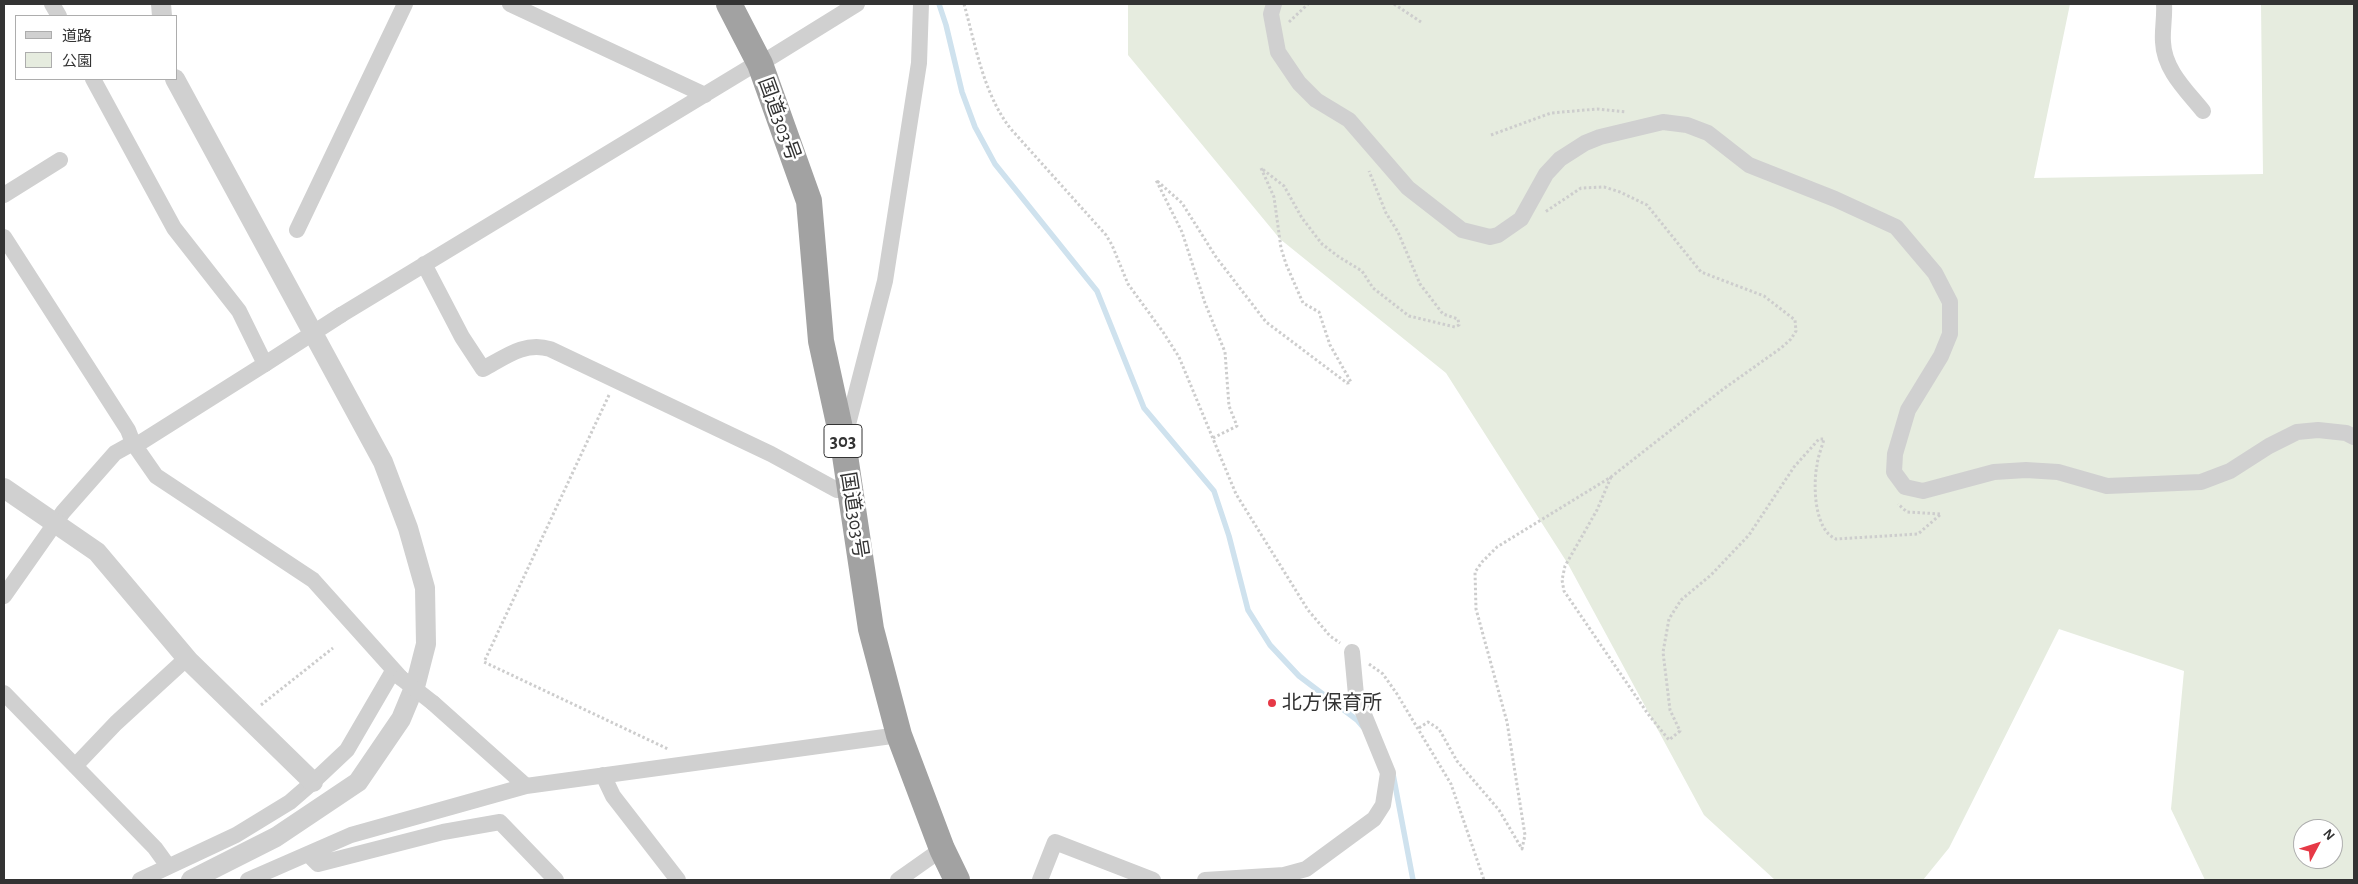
<!DOCTYPE html>
<meta charset="utf-8">
<style>
body{margin:0}
#map{position:relative;width:2358px;height:884px;overflow:hidden;background:#fff;font-family:"Alegreya Sans","Noto Sans JP",sans-serif}
canvas{display:block}
.frame{position:absolute;inset:0;border:5px solid #333;pointer-events:none}
.legend{position:absolute;left:15px;top:15px;width:162px;height:65px;box-sizing:border-box;background:#fff;border:1px solid #adadad;margin:0;padding:6px 9px;list-style:none;font-size:15px;color:#333}
.legend li{display:flex;align-items:center;gap:10px;height:25px}
.legend b{width:25px;border:1px solid #adadad}
.north{position:absolute;left:2293px;top:819px;width:50px;height:50px;box-sizing:border-box;background:#fff;border:1px solid #adadad;border-radius:50%;rotate:50deg;font-size:14px;font-weight:700;line-height:20px;text-align:center;color:#333}
.north::after{content:'';display:block;margin:auto;width:18px;height:22px;background:#e63946;clip-path:polygon(50% 0,100% 100%,50% 72%,0 100%)}
</style>
<div id="map">
<canvas width="2358" height="884"></canvas>
<div class="frame"></div>
<ul class="legend">
<li><b style="height:6px;background:#d0d0d0"></b>道路</li>
<li><b style="height:14px;background:#e6ecdf"></b>公園</li>
</ul>
<div class="north">N</div>
</div>
<script>
const c = document.querySelector('canvas').getContext('2d');
c.lineJoin = 'round';
function fillPath(path, color) {
  c.fillStyle = color;
  c.fill(path, 'evenodd');
}
function strokePath(path, color, width, dash) {
  c.strokeStyle = color;
  c.lineWidth = width;
  c.lineCap = dash ? 'butt' : 'round';
  c.setLineDash(dash || []);
  c.stroke(path);
}
function write(font, color, halo, rows, align = 'center') {
  c.font = font + ' "Alegreya Sans","Noto Sans JP",sans-serif';
  c.lineWidth = 5;
  c.setLineDash([]);
  c.textBaseline = 'middle';
  c.strokeStyle = halo;
  c.fillStyle = color;
  for (const [text, x, y, turn = 0] of rows) {
    c.save();
    c.translate(x, y);
    c.rotate((+turn || 0) * Math.PI / 180);
    c.textAlign = isNaN(turn) ? turn : align;
    if (halo) c.strokeText(text, 0, 0);
    c.fillText(text, 0, 0);
    c.restore();
  }
}
const green = new Path2D(`
 M1128,4H2070L2034,178L2263,174L2261,4H2354V880H2205L2171,809L2184,671L2059,629L1949,848L1923,880H1775L1704,815L1568,564L1446,373L1280,239L1128,55ZM2303,829H2333V859H2303Z`);
const stream = new Path2D(`
 M939,4L946,25L962,92L975,127L995,164L1097,291L1144,408L1214,491L1229,536L1248,610L1270,645L1299,676L1357,720L1363,727
 M1393,774L1413,880`);
const path = new Path2D(`
 M964,4C976,47 983,92 1010,128L1106,235L1112,245L1128,284L1163,332L1179,357L1236,494L1308,610L1330,636L1340,643
 M1394,4L1421,22
 M1289,22L1308,4
 M1491,135L1551,113L1597,109L1626,112
 M609,395L484,662L668,749
 M1213,438L1237,426L1229,406L1225,352L1205,303L1182,232L1156,180L1182,203L1216,257L1266,322L1347,383L1351,382L1330,345L1319,312L1303,303L1286,264L1281,248L1274,197L1261,168L1284,186L1302,218L1322,244L1339,257L1362,271L1373,288L1409,316L1455,327L1459,325L1458,319L1443,314L1420,284L1398,232L1386,213L1369,171
 M1611,477L1597,510L1565,566L1562,580L1564,591L1648,714L1669,740L1680,731L1670,710L1663,652L1669,619L1681,600L1711,575L1749,535L1794,467L1819,439H1824C1822,447 1818,456 1817,465C1813,485 1814,530 1836,539L1918,534L1941,514L1907,512L1898,504
 M1369,664L1383,674L1397,694L1451,784L1484,880
 M261,705L333,648
 M1419,728L1428,722L1439,729L1457,761L1499,810L1522,849L1525,835L1507,722L1476,609L1475,572L1482,562L1497,547L1611,477L1722,390L1781,348L1791,339L1796,331L1795,320L1764,296L1701,272L1647,205L1620,192L1604,187L1581,188L1545,212`);
const minor = new Path2D(`
 M52,4L59,16
 M510,4L705,95
 M1274,4L1271,14L1278,52L1299,83L1316,100L1349,120L1408,188L1462,230L1490,237L1498,235L1521,219L1546,174L1560,159L1585,143L1600,137L1663,122L1687,125L1708,133L1749,165L1835,199L1896,227L1935,273L1950,302V334L1941,356L1908,410L1895,454L1894,472L1905,487L1923,491L1994,472L2026,470L2058,472L2107,486L2201,482L2230,471L2269,446L2297,432L2318,430L2346,433L2354,437
 M2164,4C2165,17 2162,30 2163,42C2164,70 2187,91 2203,111
 M93,79L174,228L239,311L265,364L135,446
 M4,195L60,160
 M297,230L405,4
 M4,237L128,430L133,443L156,476L313,580L401,678
 M424,264L462,337L483,369C505,357 525,341 550,349L771,454L837,490L850,489
 M341,315L747,69L760,64L857,4
 M845,436L885,281L919,63L921,4
 M4,596L63,512L115,453L133,443
 M4,693L155,848L168,866
 M433,703L526,786
 M75,766L116,723L187,658
 M603,775L613,796L678,880
 M308,854L318,864L443,832L500,822L556,880
 M140,880L236,835L290,802L313,782L347,750L393,671
 M248,880L351,835L526,786L899,735
 M898,880L942,849
 M1040,880L1055,842L1153,880
 M1205,880L1284,875L1306,869L1374,819L1383,805L1388,773L1356,695L1352,652`);
const tertiary = new Path2D(`
 M161,4L162,16
 M175,79L383,462L408,528L425,588L426,644L416,683L401,719L358,782L276,837L191,880
 M4,488L97,552L189,661L313,782`);
const trunk = new Path2D(`
 M729,4L760,64L809,201L821,341L843,442L871,629L899,735L942,849L957,880`);
const minorBridge = new Path2D(`
 M265,364L341,315
 M401,678L433,703`);
const markers = [
 [1272,703,5,"#e63946"]
];
const shields = [
 [843,441,38]
];
const shieldNames = [
 ["303",843,441]
];
const streetNames = [
 ["国道303号",779,119,70],
 ["国道303号",854,515,81]
];
const poiNames = [
 ["北方保育所",1282,703]
];
fillPath(green, '#e6ecdf');
strokePath(stream, '#cfe2ee', 5.5);
strokePath(path, '#cdcdcd', 3, [2.5, 2.5]);
strokePath(minor, '#d0d0d0', 16);
strokePath(tertiary, '#d0d0d0', 20);
strokePath(trunk, '#a2a2a2', 26);
strokePath(minorBridge, '#d0d0d0', 16);
for (const [x, y, r, color] of markers) {
  const dot = new Path2D();
  dot.arc(x, y, r, 0, 2 * Math.PI);
  c.fillStyle = color;
  c.fill(dot);
  strokePath(dot, '#fff', 2);
}
for (const [x, y, w] of shields) {
  const box = new Path2D();
  box.roundRect(x - w / 2, y - 16.5, w, 33, 4);
  c.fillStyle = '#fff';
  c.fill(box);
  strokePath(box, '#333', 1);
}
write('bold 19px', '#333', null, shieldNames);
write('20px', '#333', '#fff', streetNames);
write('20px', '#333', '#fff', poiNames, 'left');
</script>
